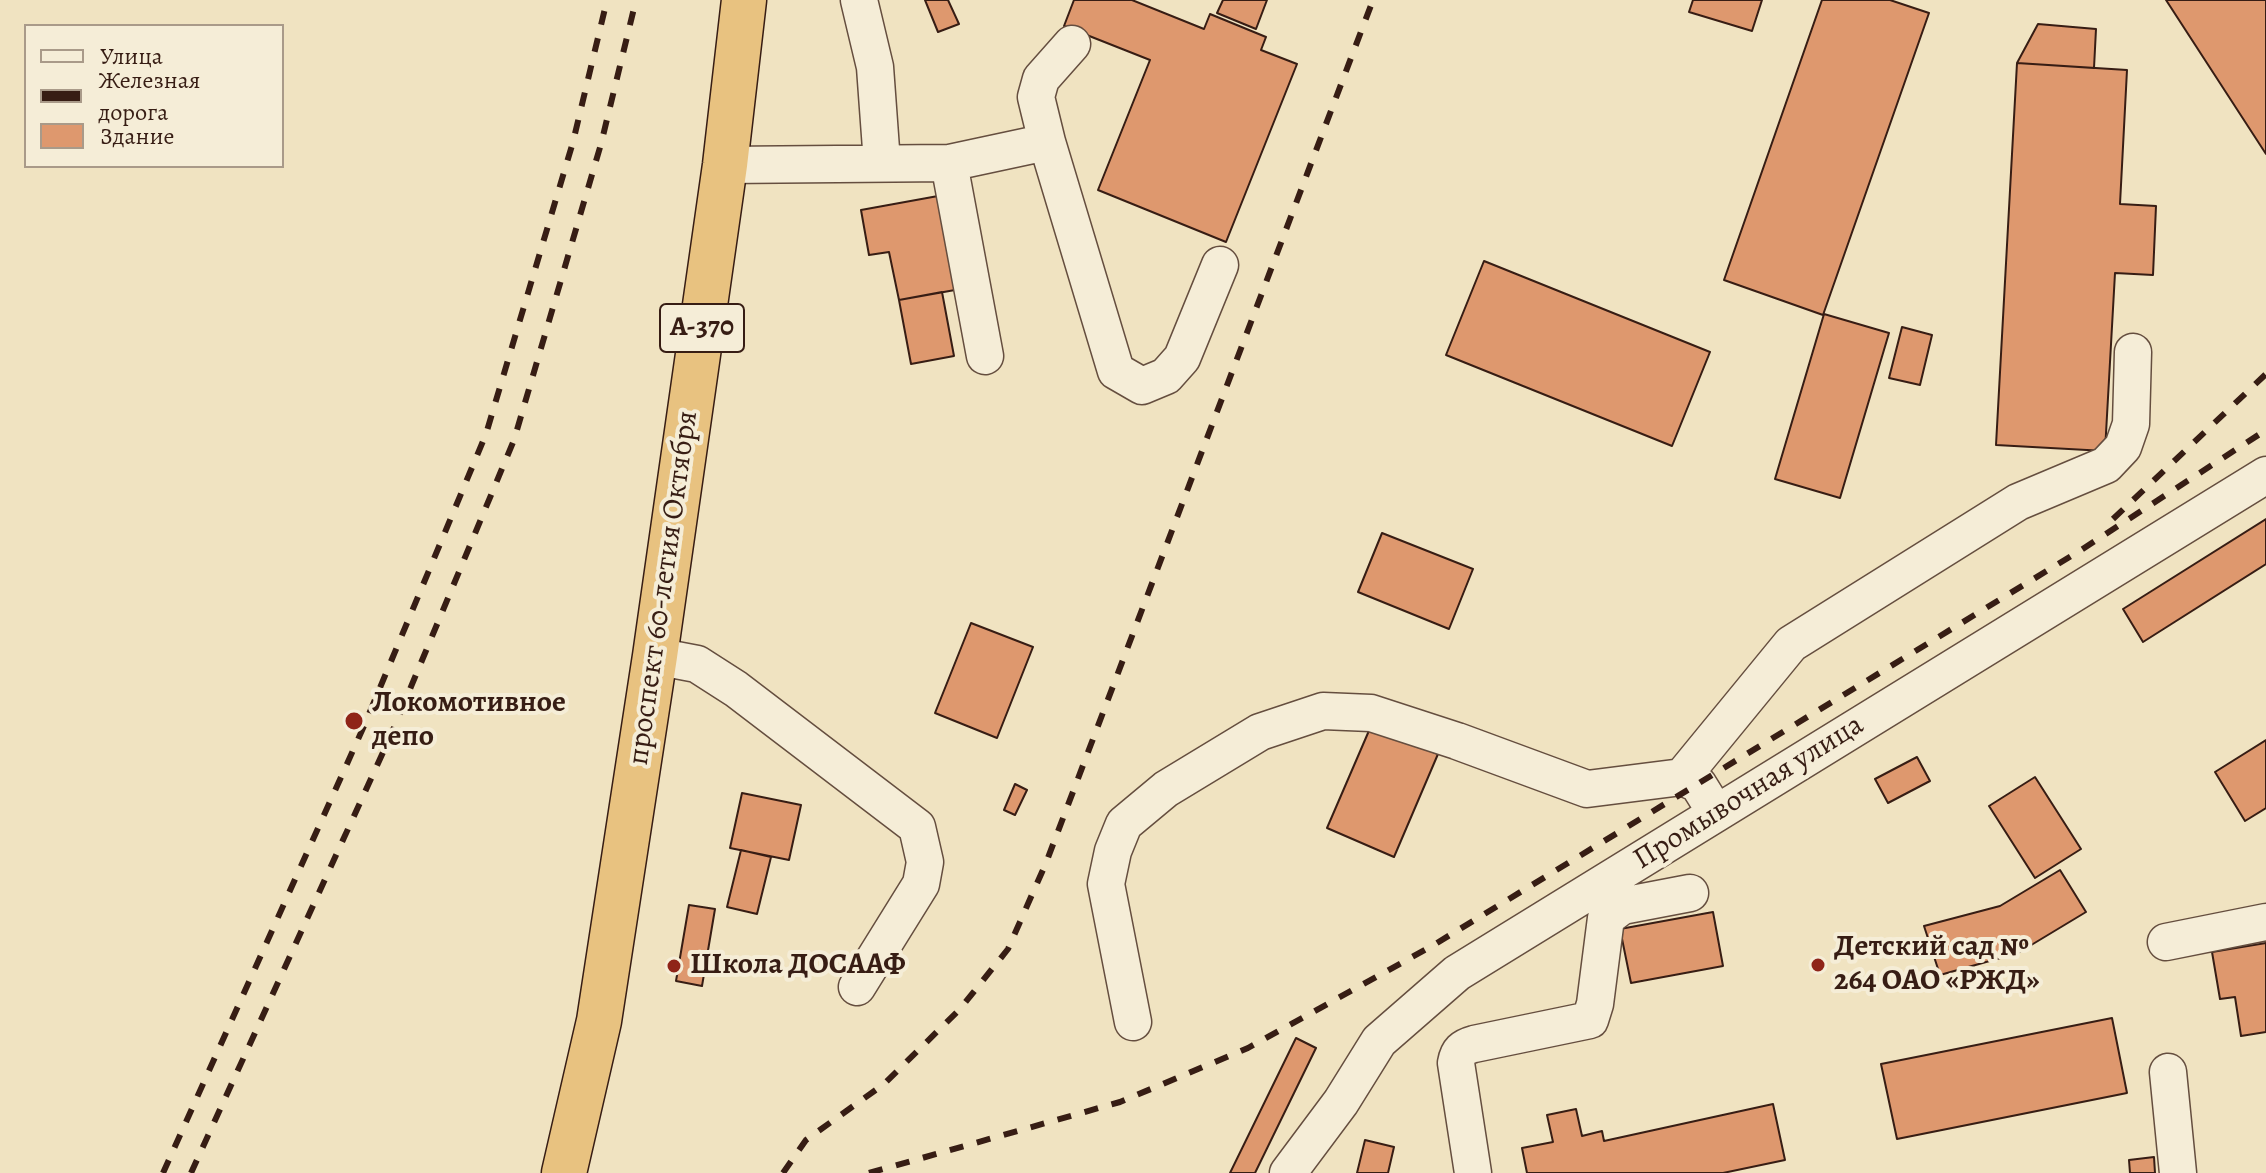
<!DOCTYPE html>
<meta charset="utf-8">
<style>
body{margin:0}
#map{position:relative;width:2266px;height:1173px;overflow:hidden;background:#f0e3c1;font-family:Alegreya,serif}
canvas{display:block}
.legend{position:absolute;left:24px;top:24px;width:260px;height:144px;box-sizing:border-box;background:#f5edd7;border:2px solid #a99a89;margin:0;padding:10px 14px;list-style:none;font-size:24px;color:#371d14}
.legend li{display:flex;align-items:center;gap:16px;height:40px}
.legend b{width:40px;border:2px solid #a99a89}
</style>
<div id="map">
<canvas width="2266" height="1173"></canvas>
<ul class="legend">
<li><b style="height:10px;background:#f5edd7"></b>Улица</li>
<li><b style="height:10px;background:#371d14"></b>Железная дорога</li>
<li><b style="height:22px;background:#de986e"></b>Здание</li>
</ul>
</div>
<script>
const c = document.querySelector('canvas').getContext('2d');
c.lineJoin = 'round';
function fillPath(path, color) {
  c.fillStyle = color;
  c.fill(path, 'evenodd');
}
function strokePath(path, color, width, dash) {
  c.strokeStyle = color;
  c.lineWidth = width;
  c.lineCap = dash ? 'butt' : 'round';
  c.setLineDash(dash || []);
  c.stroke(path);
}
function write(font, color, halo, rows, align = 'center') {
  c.font = font + ' Alegreya,serif';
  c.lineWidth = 8;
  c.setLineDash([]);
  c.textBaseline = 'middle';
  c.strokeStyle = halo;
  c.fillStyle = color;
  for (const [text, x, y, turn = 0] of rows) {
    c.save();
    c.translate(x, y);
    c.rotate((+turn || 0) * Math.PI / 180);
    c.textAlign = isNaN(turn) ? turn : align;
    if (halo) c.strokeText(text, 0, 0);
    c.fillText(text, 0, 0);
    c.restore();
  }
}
const building = new Path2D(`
 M925,0H948L959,24L938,32Z
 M1074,0H1132L1204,29L1210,14L1266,37L1261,50L1297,64L1226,242L1098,190L1150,60L1064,26Z
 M1223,0H1267L1256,29L1217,13Z
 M1693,0H1762L1752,31L1689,12Z
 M1822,0H1890L1929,13L1823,315L1724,280Z
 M2166,0H2266V154Z
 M2038,24L2096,29L2094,68L2017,63Z
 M2017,63L2127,70L2120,204L2156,206L2153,275L2115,273L2105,451L1996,445Z
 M938,196L955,290L899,300L889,252L869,255L861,210Z
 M1484,261L1710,352L1672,446L1446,355Z
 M942,292L954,356L911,364L899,300Z
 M1824,314L1889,333L1840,498L1775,479Z
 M1902,327L1932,335L1920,385L1889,378Z
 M2266,519V564L2143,642L2123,609Z
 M1382,533L1473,569L1449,629L1358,592Z
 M971,623L1033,647L997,738L935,713Z
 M1371,726L1438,754L1394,857L1327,828Z
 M2266,740V808L2245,821L2215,772Z
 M1917,757L1930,781L1888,803L1875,779Z
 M2035,777L2081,849L2035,878L1989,806Z
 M1015,784L1027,790L1015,815L1004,810Z
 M742,793L801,805L789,860L730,848Z
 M741,850L771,857L757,914L727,907Z
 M2060,870L2086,912L2018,953L1940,975L1924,926L2000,906Z
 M689,905L715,909L702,986L676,981Z
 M1713,912L1723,966L1631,983L1620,929Z
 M2266,943V1032L2241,1036L2235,997L2220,999L2212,952Z
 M2112,1018L2127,1093L1897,1139L1881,1064Z
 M1296,1038L1316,1048L1255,1173H1230Z
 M1773,1104L1785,1160L1723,1173H1527L1522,1148L1553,1142L1547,1115L1576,1109L1582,1136L1602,1131L1604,1141Z
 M1365,1140L1394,1147L1388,1173H1357Z
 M2154,1157L2155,1173H2130L2129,1160Z`);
const minor = new Path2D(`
 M859,0L875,67L882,163
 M1072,44L1041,79L1036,97L1047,142L1116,371L1142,386L1166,376L1182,358L1220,265
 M949,163L985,356
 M725,165L949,163L1047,142
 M655,656L697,664L736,689L917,827L925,862L921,884L857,987
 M1682,777L1791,644L2018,502L2106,465L2123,447L2131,424L2133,352
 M2166,942L2266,922
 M1133,1022L1106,884L1113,851L1124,824L1166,789L1260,732L1323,711L1371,713L1457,741L1587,789L1682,777L1698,784L1716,813
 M2168,1072L2178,1173
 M1288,1173L1341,1102L1379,1041L1457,973L2266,475
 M1473,1173L1456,1063C1458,1051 1463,1047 1474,1044L1590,1020L1595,1004L1606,918L1622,906L1690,893`);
const highway = new Path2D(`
 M564,1173L599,1021L655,656L725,165L744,0`);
const rail = new Path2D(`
 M2113,519L2266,374
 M163,1173L364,726L486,434L573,142L607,0
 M191,1173L390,737L514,440L601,144L636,0
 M783,1173L806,1140L884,1084L960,1009L1008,949L1046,863L1373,0
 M869,1173L1120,1102L1248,1048L1432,946L2081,550L2266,430`);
const markers = [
 [354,721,10,"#8f2418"],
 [1818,965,8,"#8f2418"],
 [674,966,8,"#8f2418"]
];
const shields = [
 [702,328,84]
];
const shieldNames = [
 ["А-370",702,328]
];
const streetNames = [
 ["проспект 60-летия Октября",664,588,-82],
 ["Промывочная улица",1749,793,-32]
];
const poiNames = [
 ["Локомотивное",372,704],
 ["депо",372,738],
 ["Детский сад №",1834,948],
 ["264 ОАО «РЖД»",1834,982],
 ["Школа ДОСААФ",690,966]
];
fillPath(building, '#de986e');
strokePath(building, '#371d14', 2);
strokePath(minor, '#654e3f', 39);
strokePath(highway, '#371d14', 47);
strokePath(minor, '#f5edd7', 36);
strokePath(highway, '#e8c280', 44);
strokePath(rail, '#371d14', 6, [14, 14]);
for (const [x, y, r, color] of markers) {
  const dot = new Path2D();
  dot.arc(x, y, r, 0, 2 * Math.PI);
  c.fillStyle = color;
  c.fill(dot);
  strokePath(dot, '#f5edd7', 3);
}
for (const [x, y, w] of shields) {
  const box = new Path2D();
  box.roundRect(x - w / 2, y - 24, w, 48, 6);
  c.fillStyle = '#f5edd7';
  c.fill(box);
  strokePath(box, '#371d14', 2);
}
write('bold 28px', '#371d14', null, shieldNames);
write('30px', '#371d14', '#f5edd7', streetNames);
write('bold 30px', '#371d14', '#f5edd7', poiNames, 'left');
</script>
